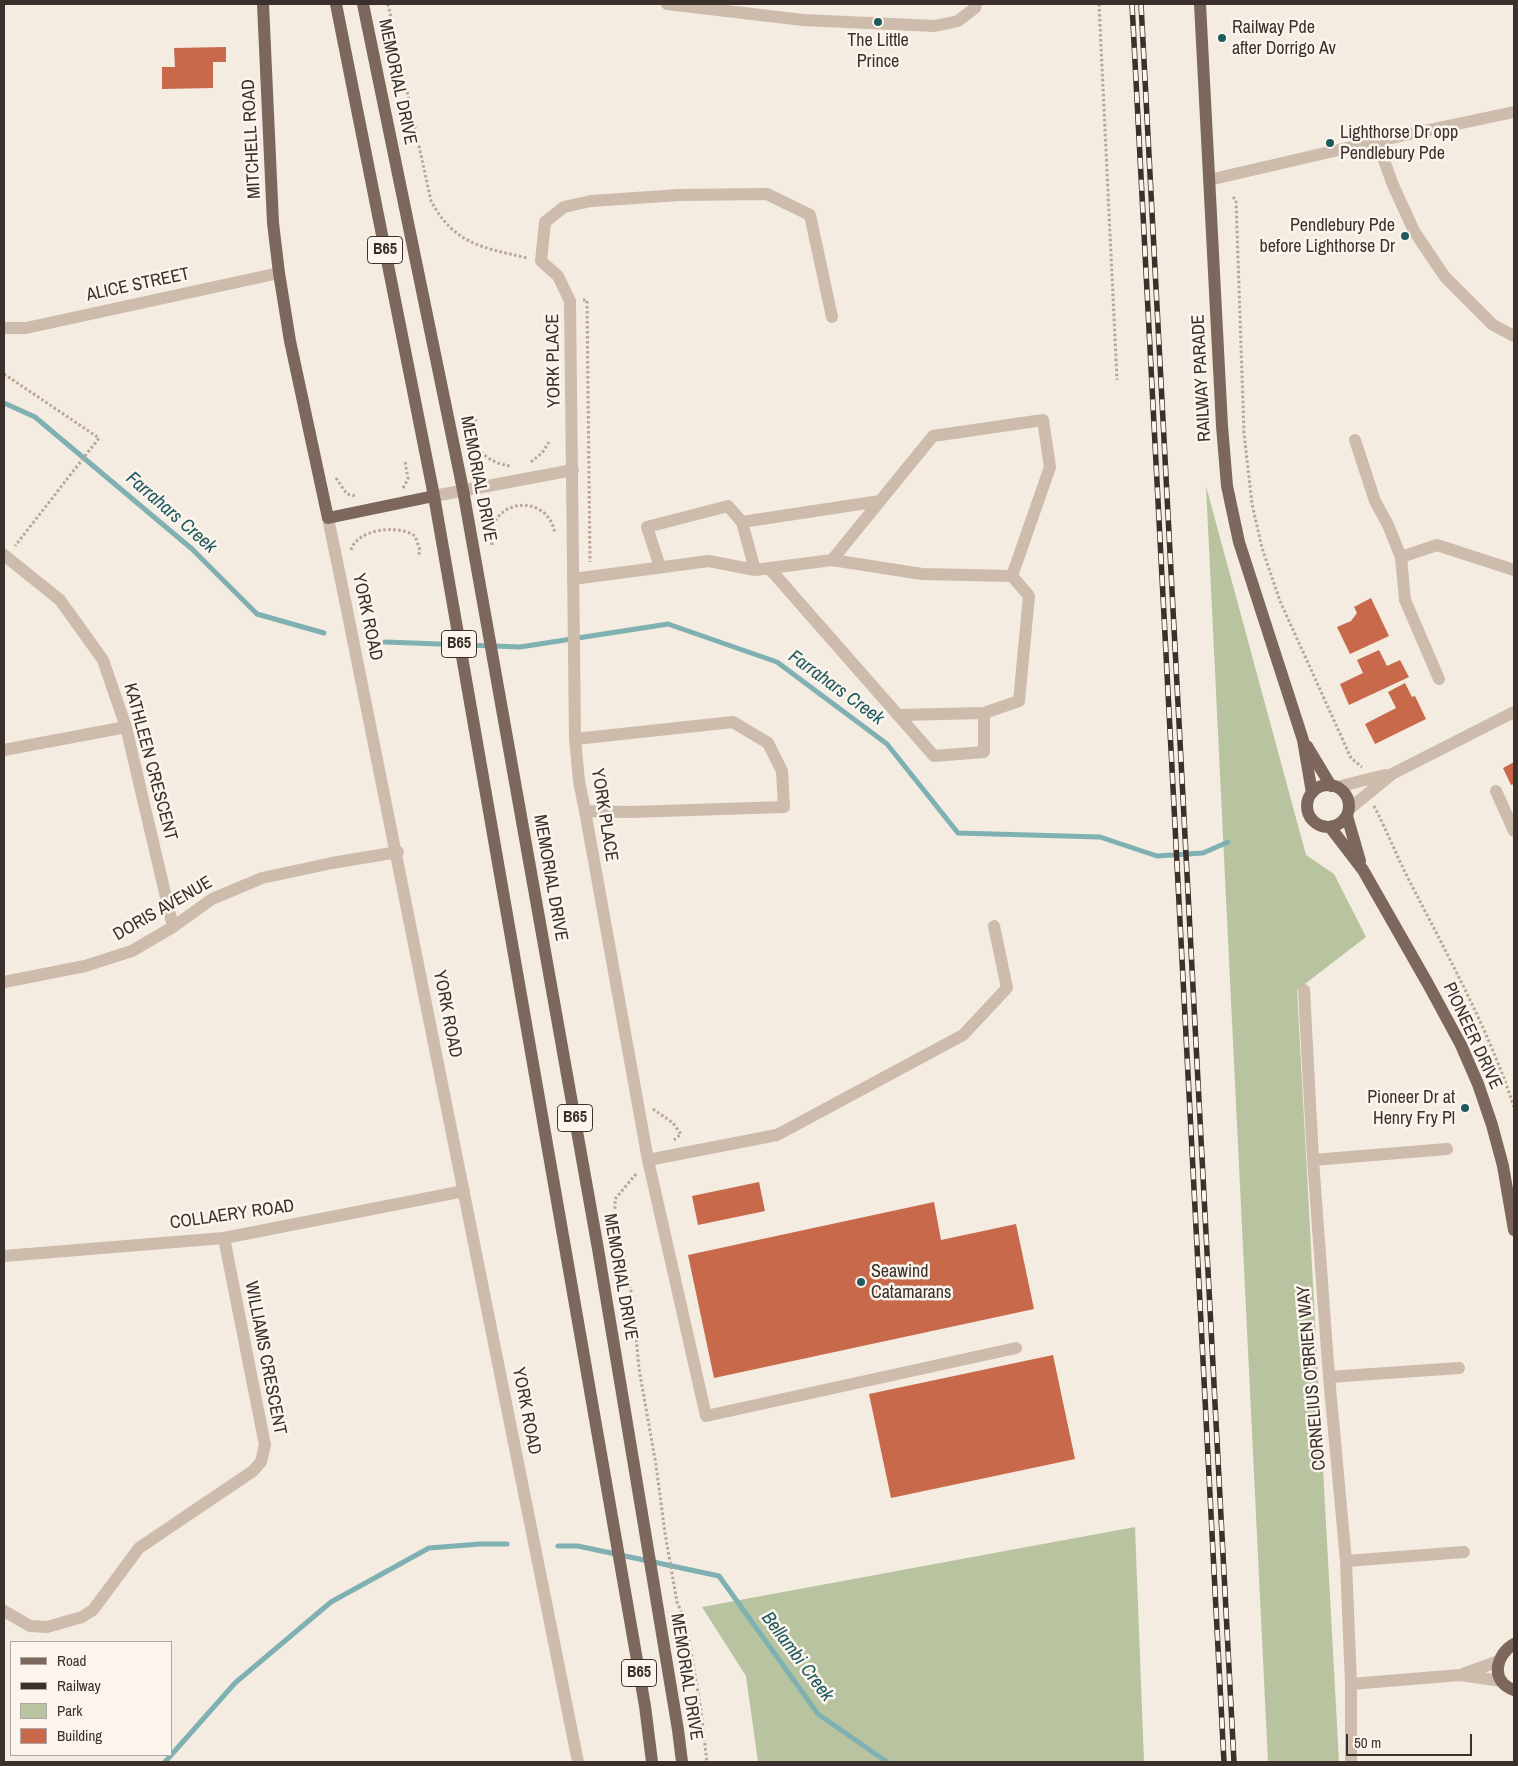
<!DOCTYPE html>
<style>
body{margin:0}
#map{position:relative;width:1518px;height:1766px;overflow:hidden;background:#f4ebe1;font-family:"Archivo Narrow",sans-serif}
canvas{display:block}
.frame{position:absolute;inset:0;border:5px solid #3b302b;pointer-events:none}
.legend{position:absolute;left:10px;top:1641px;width:162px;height:115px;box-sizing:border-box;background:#fbf5ee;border:1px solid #aea6a0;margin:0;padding:6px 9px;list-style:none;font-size:15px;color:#3b302b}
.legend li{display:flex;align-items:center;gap:10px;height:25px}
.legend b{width:25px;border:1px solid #aea6a0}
.scale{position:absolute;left:1346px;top:1734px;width:126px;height:22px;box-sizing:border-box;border:2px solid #3b302b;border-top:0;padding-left:6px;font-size:15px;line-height:18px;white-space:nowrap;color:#3b302b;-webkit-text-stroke:4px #fbf5ee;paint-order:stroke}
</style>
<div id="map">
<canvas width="1518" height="1766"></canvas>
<div class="frame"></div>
<ul class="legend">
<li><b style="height:6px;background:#7d675c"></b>Road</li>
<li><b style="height:6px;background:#3b302b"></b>Railway</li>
<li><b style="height:14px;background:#b8c4a0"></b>Park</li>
<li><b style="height:14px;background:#c8694b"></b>Building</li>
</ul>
<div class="scale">50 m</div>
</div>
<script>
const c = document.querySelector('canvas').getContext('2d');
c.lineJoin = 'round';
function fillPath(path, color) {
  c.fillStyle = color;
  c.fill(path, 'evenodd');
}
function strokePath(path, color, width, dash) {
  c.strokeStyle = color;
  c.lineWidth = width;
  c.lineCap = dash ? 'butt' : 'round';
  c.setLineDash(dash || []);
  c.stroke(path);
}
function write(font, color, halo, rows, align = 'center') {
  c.font = font + ' "Archivo Narrow",sans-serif';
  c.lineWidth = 5;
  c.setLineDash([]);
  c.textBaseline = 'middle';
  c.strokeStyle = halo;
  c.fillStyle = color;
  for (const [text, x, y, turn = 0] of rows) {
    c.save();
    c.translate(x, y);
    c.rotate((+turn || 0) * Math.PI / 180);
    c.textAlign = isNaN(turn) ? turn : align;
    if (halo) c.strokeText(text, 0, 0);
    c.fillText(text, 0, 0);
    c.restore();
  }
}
const green = new Path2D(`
 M1206,486L1306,855L1334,874L1366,937L1297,990L1339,1762H1268Z
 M1135,1527L1144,1762H758L746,1676L702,1607Z`);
const stream = new Path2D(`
 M4,403L35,417L192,549L257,614L324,633
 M385,642L520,647L668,624L777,662L887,744L958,833L1100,837L1157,856L1203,853L1228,842
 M558,1546H578L719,1576L818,1714L887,1762
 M165,1762L235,1683L331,1602L429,1548L480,1544H507`);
const building = new Path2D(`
 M226,47V62H213V88L162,89V67H175L174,48Z
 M1371,598L1389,636L1350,654L1337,627L1351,621L1357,613L1354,607Z
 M1379,650L1387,666L1400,660L1409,677L1349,705L1340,684L1363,673L1357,660Z
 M1405,683L1412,697L1415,696L1426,719L1375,744L1365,724L1396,708L1388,692Z
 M1514,762V784L1511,785L1503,768Z
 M759,1182L765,1211L698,1225L692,1196Z
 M934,1202L941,1240L1016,1224L1034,1309L714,1378L688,1255Z
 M1053,1355L1075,1459L891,1498L869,1394Z`);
const path = new Path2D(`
 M388,4L431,201C455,245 482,247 527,258
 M1099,4L1117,380
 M1233,197L1236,200L1244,433L1252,504L1262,548L1280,601L1351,758L1362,767
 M583,300H587L590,562
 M4,374L99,438L15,546
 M476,419C474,427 472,435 475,443C481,456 497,465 511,466
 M531,462L542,453L549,442
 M336,478L347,494L356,496
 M403,488L408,479L405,461
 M492,545C484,499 548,490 555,534
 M351,550C357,529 398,524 415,536L420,550L418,557
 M1374,806C1387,831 1397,857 1410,882C1448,956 1488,1028 1514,1107
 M653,1109L673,1123L681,1134L674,1140
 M636,1174L615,1199V1207L633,1302L639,1369L656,1465L665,1533L677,1602L685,1621L691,1651L701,1711L707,1762`);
const minor = new Path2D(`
 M667,4L803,20L935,26L958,21L975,8L976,4
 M1377,141L1393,185L1414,231L1445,277L1493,325L1514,336
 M1209,180L1377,141L1514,112
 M832,317L810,215L767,194L679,195L591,201L564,207L545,222L541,261L558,276L570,301L575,739L579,781L585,811L648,1160L706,1416L1016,1348
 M4,328H26L279,273
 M1355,440L1375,501L1388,525L1401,557L1405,600L1439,679
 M434,496L573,470
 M328,518C414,932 495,1347 578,1762
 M4,555L60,600L103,660L126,727L173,927
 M1401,557L1437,545L1514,570
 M660,567L647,527L728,506L742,522
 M769,568L934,756L984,752V713L1019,701L1029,596L1012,576L1050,467L1043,420L933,436L832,560
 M755,570L742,522L880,501
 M573,579L709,561L755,570L832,560L922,574L1012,576
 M898,715L984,713
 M575,739L733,722L768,743L782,771L784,807L630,812L585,811
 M4,750L126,727
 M1337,787L1385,775
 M1496,791L1514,831
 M1349,809L1392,774L1514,712
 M4,982L85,966L132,951L173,927L212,899L262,878L332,863L398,852
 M1304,990L1313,1160L1329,1377L1346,1561L1351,1684V1762
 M648,1160L777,1135L963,1035L1007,988L994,926
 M1313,1160L1447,1149
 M4,1256L224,1238L464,1191
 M1329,1377L1459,1368
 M1346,1561L1464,1552
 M4,1611L30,1626L47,1627L82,1617L93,1610L139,1548L253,1471L261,1462L265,1445L224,1238
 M1463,1674L1499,1661
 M1351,1684L1460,1675L1502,1681`);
const major = new Path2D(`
 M263,4L273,223L279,273L290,341L328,518L434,496
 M336,4L434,496L645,1706L652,1762
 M363,4L463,490L598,1249L678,1730L682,1762
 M1200,4L1222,426L1227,486L1239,542L1303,740L1312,793
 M1307,746L1331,786
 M1307 806a21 21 0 1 1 42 0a21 21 0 1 1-42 0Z
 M1347,816L1360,861
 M1330,827L1363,870L1428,984L1461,1045L1478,1084L1492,1125L1503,1166L1514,1230
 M1514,1644C1495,1655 1490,1682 1514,1690`);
const rail = new Path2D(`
 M1132,4L1224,1762
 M1141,4L1234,1762`);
const markers = [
 [878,22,5,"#1f5a5e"],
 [1222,38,5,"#1f5a5e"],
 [1330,143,5,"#1f5a5e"],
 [1405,236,5,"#1f5a5e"],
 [1465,1108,5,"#1f5a5e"],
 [861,1282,5,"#1f5a5e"]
];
const shields = [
 [385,250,35],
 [459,644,35],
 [575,1118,35],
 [639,1673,35]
];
const shieldNames = [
 ["B65",385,250],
 ["B65",459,644],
 ["B65",575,1118],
 ["B65",639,1673]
];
const poiNames = [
 ["Railway Pde",1232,28],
 ["after Dorrigo Av",1232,49],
 ["The Little",878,41,"center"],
 ["Prince",878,62,"center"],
 ["Lighthorse Dr opp",1340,133],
 ["Pendlebury Pde",1340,154],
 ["Pendlebury Pde",1395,226,"right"],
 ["before Lighthorse Dr",1395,247,"right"],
 ["Pioneer Dr at",1455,1098,"right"],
 ["Henry Fry Pl",1455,1119,"right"],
 ["Seawind",871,1272],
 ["Catamarans",871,1293]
];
const streetNames = [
 ["MEMORIAL DRIVE",397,82,78],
 ["MITCHELL ROAD",252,139,-93],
 ["ALICE STREET",138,285,-12],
 ["YORK PLACE",554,361,-91],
 ["RAILWAY PARADE",1202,378,-93],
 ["MEMORIAL DRIVE",478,479,79],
 ["YORK ROAD",367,617,78],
 ["KATHLEEN CRESCENT",150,762,75],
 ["YORK PLACE",604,815,81],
 ["MEMORIAL DRIVE",550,878,80],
 ["DORIS AVENUE",163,909,-30],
 ["YORK ROAD",447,1014,79],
 ["PIONEER DRIVE",1472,1036,65],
 ["COLLAERY ROAD",232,1215,-8],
 ["MEMORIAL DRIVE",620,1277,80],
 ["WILLIAMS CRESCENT",265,1358,79],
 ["CORNELIUS O'BRIEN WAY",1312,1378,-95],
 ["YORK ROAD",526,1411,79],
 ["MEMORIAL DRIVE",686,1677,81]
];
const waterNames = [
 ["Farrahars Creek",171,513,41],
 ["Farrahars Creek",836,688,36],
 ["Bellambi Creek",797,1657,53]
];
fillPath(green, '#b8c4a0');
strokePath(stream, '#7fb0b2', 5);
fillPath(building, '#c8694b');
strokePath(path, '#b9a596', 3, [2.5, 2.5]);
strokePath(minor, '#cdbbac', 12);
strokePath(major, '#7d675c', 12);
strokePath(rail, '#3b302b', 5.5);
strokePath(rail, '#fbf5ee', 4, [11]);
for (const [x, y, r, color] of markers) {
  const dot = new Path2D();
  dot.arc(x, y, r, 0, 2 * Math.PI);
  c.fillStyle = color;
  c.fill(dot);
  strokePath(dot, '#fbf5ee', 2);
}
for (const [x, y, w] of shields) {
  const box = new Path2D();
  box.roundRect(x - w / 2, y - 13.5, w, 27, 4);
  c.fillStyle = '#fbf5ee';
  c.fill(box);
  strokePath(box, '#3b302b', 1);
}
write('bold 16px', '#3b302b', null, shieldNames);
write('18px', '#3b302b', '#fbf5ee', poiNames, 'left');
write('18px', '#3b302b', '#fbf5ee', streetNames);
write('italic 19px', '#1f5a5e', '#fbf5ee', waterNames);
</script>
